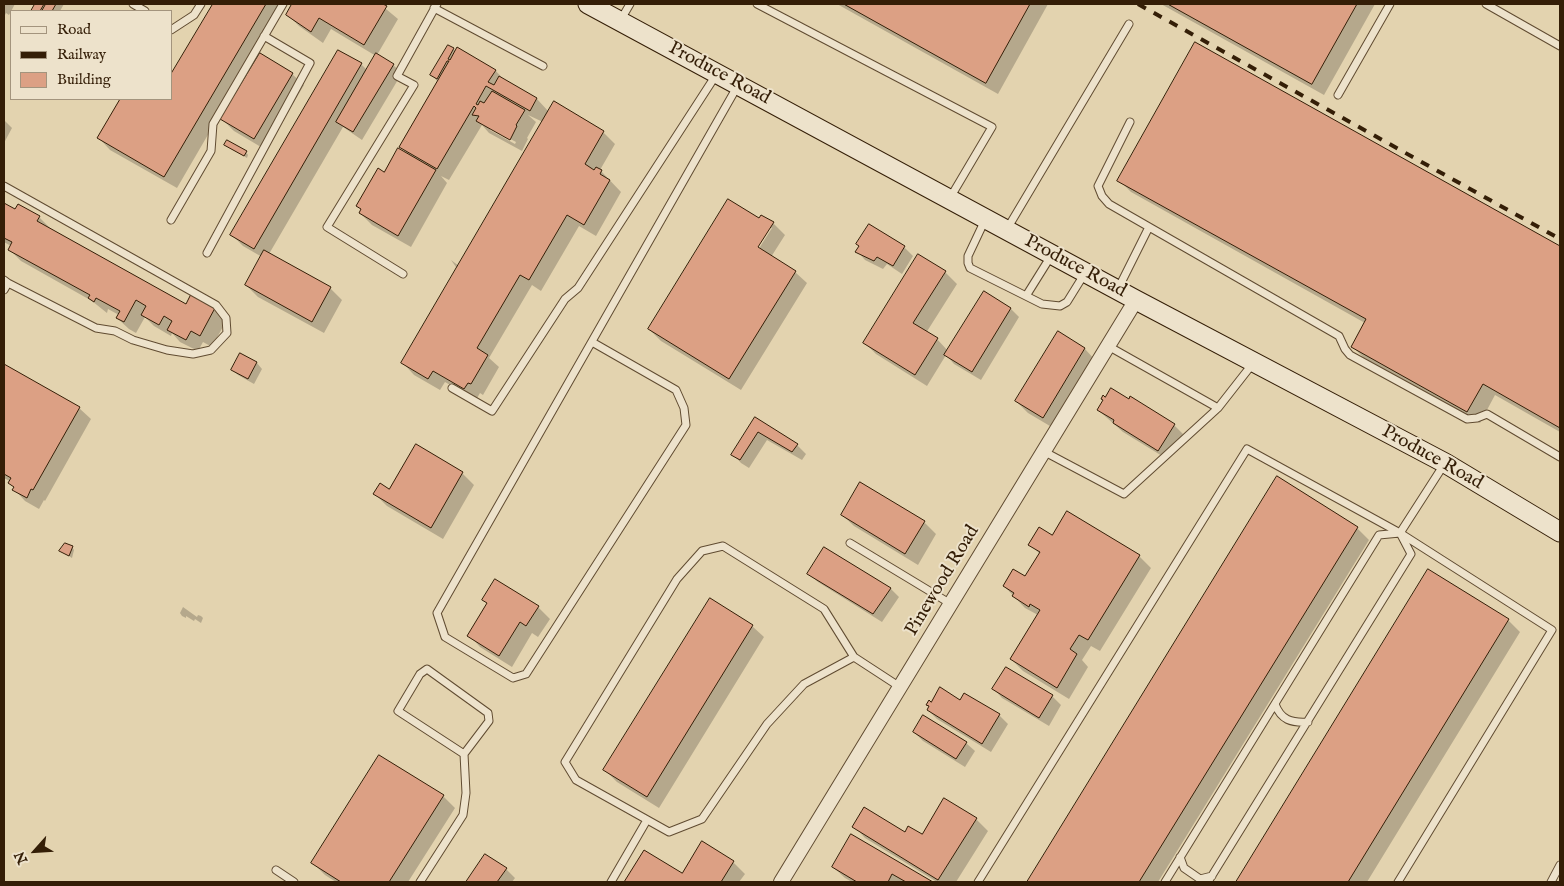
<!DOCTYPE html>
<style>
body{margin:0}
#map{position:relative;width:1564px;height:886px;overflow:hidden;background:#e3d3af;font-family:"IM FELL English",serif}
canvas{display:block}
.frame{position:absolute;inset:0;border:5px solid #341e07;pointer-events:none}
.legend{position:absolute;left:10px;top:10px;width:162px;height:90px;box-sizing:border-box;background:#ede2cb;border:1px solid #a3947d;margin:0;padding:6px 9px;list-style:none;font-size:15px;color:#341e07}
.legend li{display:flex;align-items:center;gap:10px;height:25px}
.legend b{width:25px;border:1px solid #a3947d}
.north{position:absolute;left:10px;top:826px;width:50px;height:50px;-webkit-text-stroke:4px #ede2cb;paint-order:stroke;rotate:244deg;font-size:14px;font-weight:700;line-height:20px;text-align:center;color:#341e07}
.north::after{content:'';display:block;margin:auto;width:18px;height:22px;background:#341e07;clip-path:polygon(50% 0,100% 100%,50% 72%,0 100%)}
</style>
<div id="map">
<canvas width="1564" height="886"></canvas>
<div class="frame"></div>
<ul class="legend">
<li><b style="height:6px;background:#ede2cb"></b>Road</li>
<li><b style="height:6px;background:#341e07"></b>Railway</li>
<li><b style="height:14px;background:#dca084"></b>Building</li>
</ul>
<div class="north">N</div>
</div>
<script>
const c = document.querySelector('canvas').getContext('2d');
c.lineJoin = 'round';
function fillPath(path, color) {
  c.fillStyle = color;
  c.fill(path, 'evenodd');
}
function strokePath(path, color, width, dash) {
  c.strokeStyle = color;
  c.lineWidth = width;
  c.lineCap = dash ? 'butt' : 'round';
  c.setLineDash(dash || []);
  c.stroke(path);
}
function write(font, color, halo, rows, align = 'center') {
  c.font = font + ' "IM FELL English",serif';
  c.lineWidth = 4;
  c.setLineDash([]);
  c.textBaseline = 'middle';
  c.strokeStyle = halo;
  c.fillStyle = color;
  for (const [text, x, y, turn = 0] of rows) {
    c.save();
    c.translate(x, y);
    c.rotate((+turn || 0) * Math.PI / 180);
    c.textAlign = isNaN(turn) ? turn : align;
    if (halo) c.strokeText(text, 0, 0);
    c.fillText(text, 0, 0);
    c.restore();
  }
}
const shadow = new Path2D(`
 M4,4H15L9,15L6,13L4,17Z
 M37,4H64L60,11H33Z
 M214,4H284L177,188L110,150L99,138L122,99H171L172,76Z
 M294,4H380L398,19L377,55L393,65L402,73L362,140L343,127L269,254L330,288L342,300L324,333L258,297L246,285L262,257L243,246L232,235L361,64L368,71L376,56L331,29L323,43L299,26L287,14Z
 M837,4H1048L998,94Z
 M1161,4H1375L1324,95Z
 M1195,43L1560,247V432L1495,395L1480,423L1364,358L1352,346L1365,323L1131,192L1119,180Z
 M449,47L495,70L506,82L537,99L549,112L603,132L615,144L600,170L621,192L596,236L579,226L541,291L532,285L489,358L499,367L483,395L480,393L476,400L445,382L440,390L414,375L403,363L459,267H456L451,260L459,266L543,122L528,115L536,122L527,138L528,139L522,151L489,133L482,125L449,180L441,176L447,183L411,247L372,225L360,213L362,210L357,206L385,173L408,154L400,147L438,82L432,75ZM490,128L516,142L515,144L490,130Z
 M292,74L304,85L266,150L234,131L222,119Z
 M4,120L12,128L4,143Z
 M228,147L246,152L248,155L247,158Z
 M4,204L16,211L39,217L51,229L186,305L214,309L226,321L212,347L203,342L198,351L180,342L172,333L171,336L154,326L145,317L136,333L129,329L117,318L119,315L108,309L107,313L92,301L21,261L9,249L11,246L4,242Z
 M759,220L773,223L785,235L771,257L795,272L807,283L741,390L661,341L649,329ZM769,228H772L756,253L754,252Z
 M869,226L904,247L913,256L902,274L887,264L883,269L865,260L857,251Z
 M945,272L957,284L926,333L937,339L948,351L1011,309L1019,317L981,380L954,364L946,355L927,386L876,354L864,342Z
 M1058,333L1085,349L1096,361L1055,429L1028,413L1016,401Z
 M240,354L257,363L262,369L254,384L238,375L232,370Z
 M4,365L79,408L91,419L45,501L44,500L39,509L25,501L14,489L15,488L10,483L11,482L4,478Z
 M1098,410L1174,425L1183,434L1167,459L1123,432Z
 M755,419L797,445L806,454L802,460L767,440L749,468L741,463L733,454Z
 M416,446L462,473L474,485L443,539L387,506L375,494L389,491Z
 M1277,478L1357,528L1369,540L1158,882H1028Z
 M861,484L924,522L936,534L918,565L854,526L842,515Z
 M1053,537L1139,556L1151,568L1100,651L1091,646L1082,660L1088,667L1069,699L1023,671L1011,659L1038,615L1025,608L1004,586L1025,578L1040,554L1030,545Z
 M72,547L74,550L72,558L61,551Z
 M1428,571L1508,620L1520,632L1367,882H1237Z
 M809,574L890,588L899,597L882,622L818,582Z
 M183,607L197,617L198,615L201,616L203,618L201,623L195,619L194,621L186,616V618L182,616L180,613Z
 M538,607L550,619L538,637L532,633L512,667L480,647L469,635Z
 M752,626L764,637L659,808L617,782L605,770Z
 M994,689L1052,696L1061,705L1049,726L1002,698Z
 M960,701L999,715L1008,724L991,752L937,719L928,710L932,703Z
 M914,732L966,743L975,751L965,767L923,741Z
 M443,796L455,808L408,882H336L325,875L313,863Z
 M976,819L988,831L956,882H937L865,838L854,826L922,836Z
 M852,835L930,882H852L845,878L833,867Z
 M645,851L682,875L733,862L745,874L739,882H626Z
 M485,855L506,869L515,878L512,882H467Z`);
const building = new Path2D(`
 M35,4H44L40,11H31Z
 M46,4H56L52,11H42Z
 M213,4H266L164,177L97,138L120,99H171V74Z
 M292,4H383L387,6L364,45L319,18L311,32L286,15Z
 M844,4H1030L986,83Z
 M1168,4H1357L1312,84Z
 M1195,42L1560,246V428L1483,384L1467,412L1351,347L1366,319L1117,181Z
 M448,45L454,48L448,59L450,60L457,47L496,70L488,82L494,85L499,76L537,98L530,111L486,86L476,104L478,105L480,101L484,103L492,91L525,110L516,125L517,126L510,140L476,121L479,116L472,115L476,108L474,106L437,169L399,147L449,61H447L437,79L430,75Z
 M338,50L362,63L254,249L230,235Z
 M260,53L293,73L254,139L220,119Z
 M376,53L394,64L353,132L336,122Z
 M554,101L604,131L585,164L594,170L596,167L602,170L600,174L610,180L584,225L567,215L529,280L520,275L477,348L488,355L471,384L468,383L464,389L433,371L428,379L401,363Z
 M227,140L247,151L244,156L224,145Z
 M398,148L436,170L398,236L359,213L361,209L356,206L378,168L384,172Z
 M728,199L759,218L761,215L774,222L758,247L796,271L729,379L648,329Z
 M4,203L15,209L18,204L40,216L37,221L186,304L191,294L215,308L200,336L191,331L186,340L167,330L172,321L164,316L159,325L141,315L146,306L136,300L124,322L116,318L120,311L96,298L94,302L88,298L90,295L8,250L12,242L4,238Z
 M869,224L905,246L893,266L877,257L874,261L855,252L859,246L856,244Z
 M264,250L331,287L312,322L245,285Z
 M918,254L946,271L913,323L938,338L915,375L863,343Z
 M984,291L1011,308L972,372L944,355Z
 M1058,331L1085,348L1043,418L1015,401Z
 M240,353L257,362L248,379L231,370Z
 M4,364L80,407L33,490L31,489L27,498L12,490L14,487L8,483L11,478L4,474Z
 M1111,388L1129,399L1130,396L1175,424L1158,451L1113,423L1114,420L1097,410L1103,400L1101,399L1103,395L1105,397Z
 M755,417L798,444L792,452L758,432L740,460L731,455Z
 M416,444L463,472L431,528L373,494L380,483L389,489Z
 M1277,476L1358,527L1139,882H1027Z
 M860,482L925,521L905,554L841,515Z
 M1067,511L1140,555L1088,640L1079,635L1070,649L1077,654L1057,688L1010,659L1040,610L1030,604L1029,607L1012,596L1014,593L1003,586L1013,569L1025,576L1040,552L1028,545L1039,527L1052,535Z
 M65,543L73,546L69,556L59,551Z
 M824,547L891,588L873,614L807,574Z
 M1428,569L1509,619L1348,882H1236Z
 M495,579L539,606L526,626L520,622L499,656L467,636L487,603L482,600Z
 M710,598L753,625L647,797L603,770Z
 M1006,667L1053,695L1039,718L992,689Z
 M940,687L960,700L964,693L1000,714L982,744L927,710L929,706L926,705L929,700L931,702Z
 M923,715L967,742L956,759L913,732Z
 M379,755L444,795L389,882H341L311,863Z
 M944,798L977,818L938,880L852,827L864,807L905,832L908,826L922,834Z
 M851,834L933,882H906L892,874L888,882H857L832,867Z
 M702,841L734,861L721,882H624L644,850L682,873Z
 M485,854L507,868L497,882H466Z`);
const lane = new Path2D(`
 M133,4L145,11
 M757,4L992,127L950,198
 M1486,4L1560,46
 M434,8L543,66
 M620,21L630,4
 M171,30L194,15L201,4
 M1338,95L1390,4
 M1130,122L1098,186L1102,196L1109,204L1339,336L1345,349L1350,355L1467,419L1477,418L1487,414L1560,457
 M4,186L216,305L226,318L227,333L211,350L193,354L167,350L133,340L115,331L96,328L8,283
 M171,220L211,151L213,124L283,4
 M985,220L968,256V263L970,268L1042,304L1060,306L1067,302L1085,273
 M1007,229L1129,24
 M207,253L310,63L264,36
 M403,274L327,227L414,85L397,76L437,4
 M4,280L8,283L4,290
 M1118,289L1149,227
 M1026,296L1051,256
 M592,342L676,390L684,408L686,425L526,674L513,678L445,637L437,613L737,87
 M1108,346L1218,408L1254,362
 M452,388L492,411L565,299L578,288L716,75
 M1043,451L1124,494L1218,408
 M850,543L951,604
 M854,657L804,684L767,724L702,819L669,832L576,780L565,762L677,579L702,551L723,546L824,609L854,657L900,687
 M1275,704C1281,720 1291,723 1308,722
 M1180,857L1184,868L1200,879L1212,876
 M276,870L294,882
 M420,882L463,815L466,793L464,754L398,711L420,674L427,669L488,713L489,721L464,754
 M611,882L647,820
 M978,882L1247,449L1400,533L1445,463
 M1165,882L1379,535L1400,533L1552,630L1398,882
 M1208,882L1411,554L1400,533
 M1551,882L1560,865`);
const street = new Path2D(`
 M781,882L1136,300`);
const secondary = new Path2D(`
 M588,4L1136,300L1445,463L1560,532`);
const rail = new Path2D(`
 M1138,4L1560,239`);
const streetNames = [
 ["Produce Road",719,74,28],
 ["Produce Road",1075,267,28],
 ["Produce Road",1432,458,29],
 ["Pinewood Road",943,581,-59]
];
fillPath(shadow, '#0003');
fillPath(building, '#dca084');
strokePath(building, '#341e07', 1);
strokePath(lane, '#604b31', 9);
strokePath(street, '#604b31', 16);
strokePath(secondary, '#341e07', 21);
strokePath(lane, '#ede2cb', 7);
strokePath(street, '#ede2cb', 14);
strokePath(secondary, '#ede2cb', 19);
strokePath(rail, '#341e07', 4, [9, 9]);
write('19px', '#341e07', '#ede2cb', streetNames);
</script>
